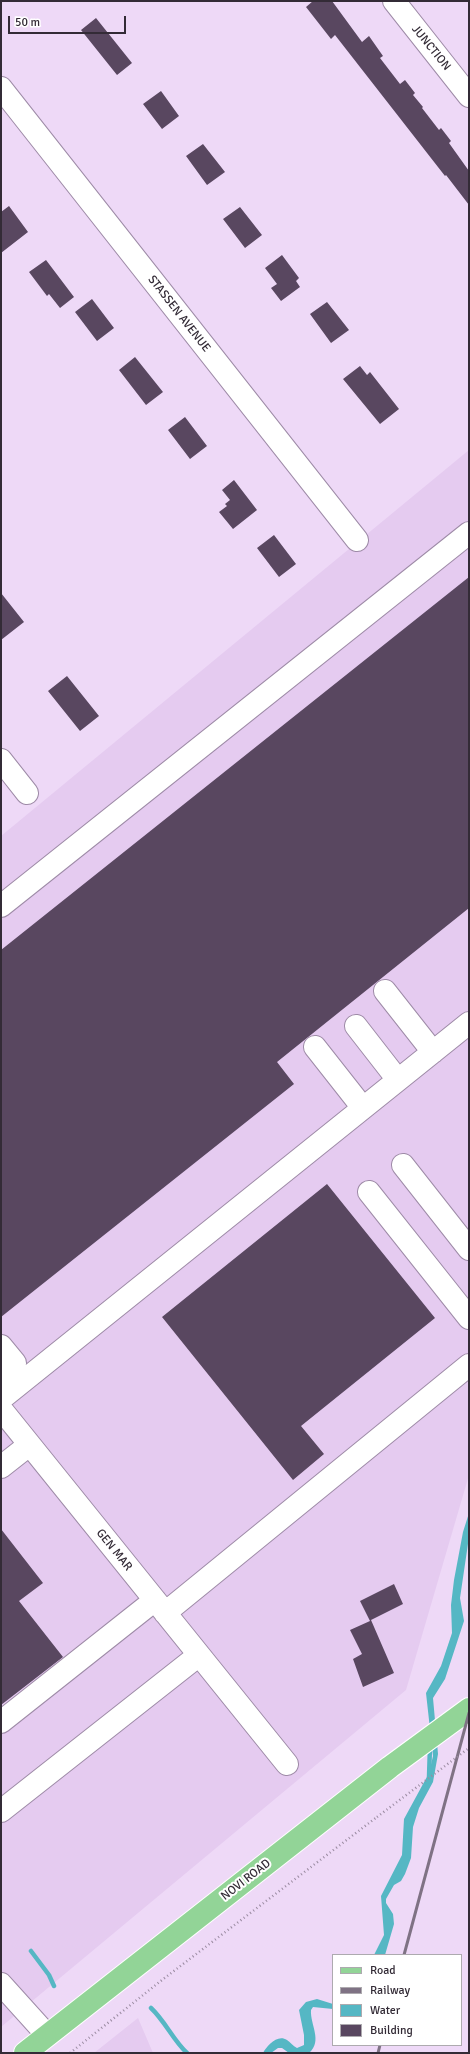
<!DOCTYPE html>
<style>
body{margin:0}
#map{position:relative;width:470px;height:2054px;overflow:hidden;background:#eed9f7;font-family:Signika,sans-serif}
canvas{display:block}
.frame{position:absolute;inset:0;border:2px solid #332b36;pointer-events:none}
.legend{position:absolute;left:332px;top:1954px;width:130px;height:92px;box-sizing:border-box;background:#fff;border:1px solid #adaaaf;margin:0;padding:5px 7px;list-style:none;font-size:12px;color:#332b36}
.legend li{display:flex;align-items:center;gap:8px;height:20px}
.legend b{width:20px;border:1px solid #adaaaf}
.scale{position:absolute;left:8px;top:16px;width:118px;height:18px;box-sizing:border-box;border:2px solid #332b36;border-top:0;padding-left:5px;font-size:12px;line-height:14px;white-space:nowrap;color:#332b36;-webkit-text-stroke:3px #fff;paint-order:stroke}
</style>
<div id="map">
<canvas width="470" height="2054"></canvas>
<div class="frame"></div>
<ul class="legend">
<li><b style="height:5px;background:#92d497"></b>Road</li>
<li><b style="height:5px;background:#7f7284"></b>Railway</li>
<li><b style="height:11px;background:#55b7c4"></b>Water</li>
<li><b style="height:11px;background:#594760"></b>Building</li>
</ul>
<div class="scale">50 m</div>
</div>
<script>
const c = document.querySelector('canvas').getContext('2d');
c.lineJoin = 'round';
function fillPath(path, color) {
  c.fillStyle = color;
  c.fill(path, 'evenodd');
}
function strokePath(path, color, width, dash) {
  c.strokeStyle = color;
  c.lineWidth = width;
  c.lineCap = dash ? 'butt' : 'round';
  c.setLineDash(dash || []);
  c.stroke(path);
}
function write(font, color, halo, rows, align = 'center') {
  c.font = font + ' Signika,sans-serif';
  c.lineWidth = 4;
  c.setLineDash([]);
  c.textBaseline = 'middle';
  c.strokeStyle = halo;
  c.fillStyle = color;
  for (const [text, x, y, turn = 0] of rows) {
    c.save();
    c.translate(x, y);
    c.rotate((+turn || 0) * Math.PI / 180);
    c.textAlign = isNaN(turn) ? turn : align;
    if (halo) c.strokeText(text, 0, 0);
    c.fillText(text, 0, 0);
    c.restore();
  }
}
const built = new Path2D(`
 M469,450V1475L406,1690L1,2027V836Z
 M138,2018L153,2053H94Z`);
const water = new Path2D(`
 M469,1513V1537L460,1598L464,1621L445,1679L433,1698L438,1754L433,1782L419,1808L413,1827L411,1858L405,1874L401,1881L394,1885L386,1899V1903L393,1914L394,1924L385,1955H374L384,1935L381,1896L402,1855L404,1819L429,1773L433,1756L426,1693L441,1666L452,1633L451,1605L454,1580L463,1532Z
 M317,1999L333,2004V2009L313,2007L311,2010C310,2025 323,2041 309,2053H289L282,2048H278L271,2053H263C267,2046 277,2034 287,2040C290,2042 293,2046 297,2048L304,2045V2035L299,2010L306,2002Z`);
const stream = new Path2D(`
 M429,1777L430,1746
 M31,1951L49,1975L54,1986
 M151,2008C165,2021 173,2040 187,2053`);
const building = new Path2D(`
 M313,1H332L362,42L369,36L383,56L380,58L400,84L405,80L415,93L413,95L423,107L422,108L439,130L441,128L451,141L449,143L469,171V205L446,175L445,176L335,35L331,39L306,7Z
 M96,18L132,63L117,75L81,30Z
 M161,91L179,116L162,129L143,104Z
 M203,144L225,172L207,185L186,156Z
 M9,206L28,232L1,253V212Z
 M240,207L262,235L245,248L223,219Z
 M282,255L299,278L296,281L300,287L281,301L271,288L277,284L265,268Z
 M46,260L74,297L60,308L49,294L47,296L29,272Z
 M92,299L114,328L97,341L75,312Z
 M327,302L349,330L331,343L310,314Z
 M135,357L163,392L146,405L119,370Z
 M360,366L367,375L370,372L399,409L380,424L343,379Z
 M185,417L207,446L190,459L168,430Z
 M234,480L257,510L233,529L219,512L227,506L225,504L230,500L222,490Z
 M274,535L296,564L279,577L257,548Z
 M469,577V908L277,1062L294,1084L1,1317V950Z
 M1,593L24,622L1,640Z
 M67,676L99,716L80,731L48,691Z
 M327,1184L435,1318L301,1426L324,1454L293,1480L162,1317Z
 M1,1529L43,1583L19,1601L63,1657L1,1705Z
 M394,1584L403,1604L371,1620L394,1673L363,1687L353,1659L362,1654L350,1630L370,1621L360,1601Z`);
const path = new Path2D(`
 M70,2053L162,1980L377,1817`);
const minor = new Path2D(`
 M394,1L469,96
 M1,88L357,540
 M1,760L27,793
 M1,906L469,533
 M385,991L433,1052
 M356,1026L398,1080
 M315,1047L363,1108
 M403,1165L469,1249
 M369,1192L469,1318
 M1,1346L15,1363L1,1374
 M1,1399L469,1023
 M1,1409L287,1764
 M1,1467L29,1445
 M165,1613L469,1365
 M1,1722L155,1600
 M1,1811L199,1655
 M1,1984L47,2035`);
const major = new Path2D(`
 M25,2053L390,1767L469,1709`);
const rail = new Path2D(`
 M404,1955L469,1713
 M378,2053L380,2045`);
const pathBridge = new Path2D(`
 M377,1817L469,1748`);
const streetNames = [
 ["JUNCTION",431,48,51],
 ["STASSEN AVENUE",179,314,52],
 ["GEN MAR",114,1550,51],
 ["NOVI ROAD",246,1880,-38]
];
fillPath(built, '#e5cbf0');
fillPath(water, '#55b7c4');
strokePath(stream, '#55b7c4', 4.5);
fillPath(building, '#594760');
strokePath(minor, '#9e8ba7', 24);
strokePath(major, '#fff', 24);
strokePath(path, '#9a8ba1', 2.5, [1, 3]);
strokePath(minor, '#fff', 22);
strokePath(major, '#92d497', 22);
strokePath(rail, '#7f7284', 3);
strokePath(pathBridge, '#9a8ba1', 2.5, [1, 3]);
write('12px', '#332b36', '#fff', streetNames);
</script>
